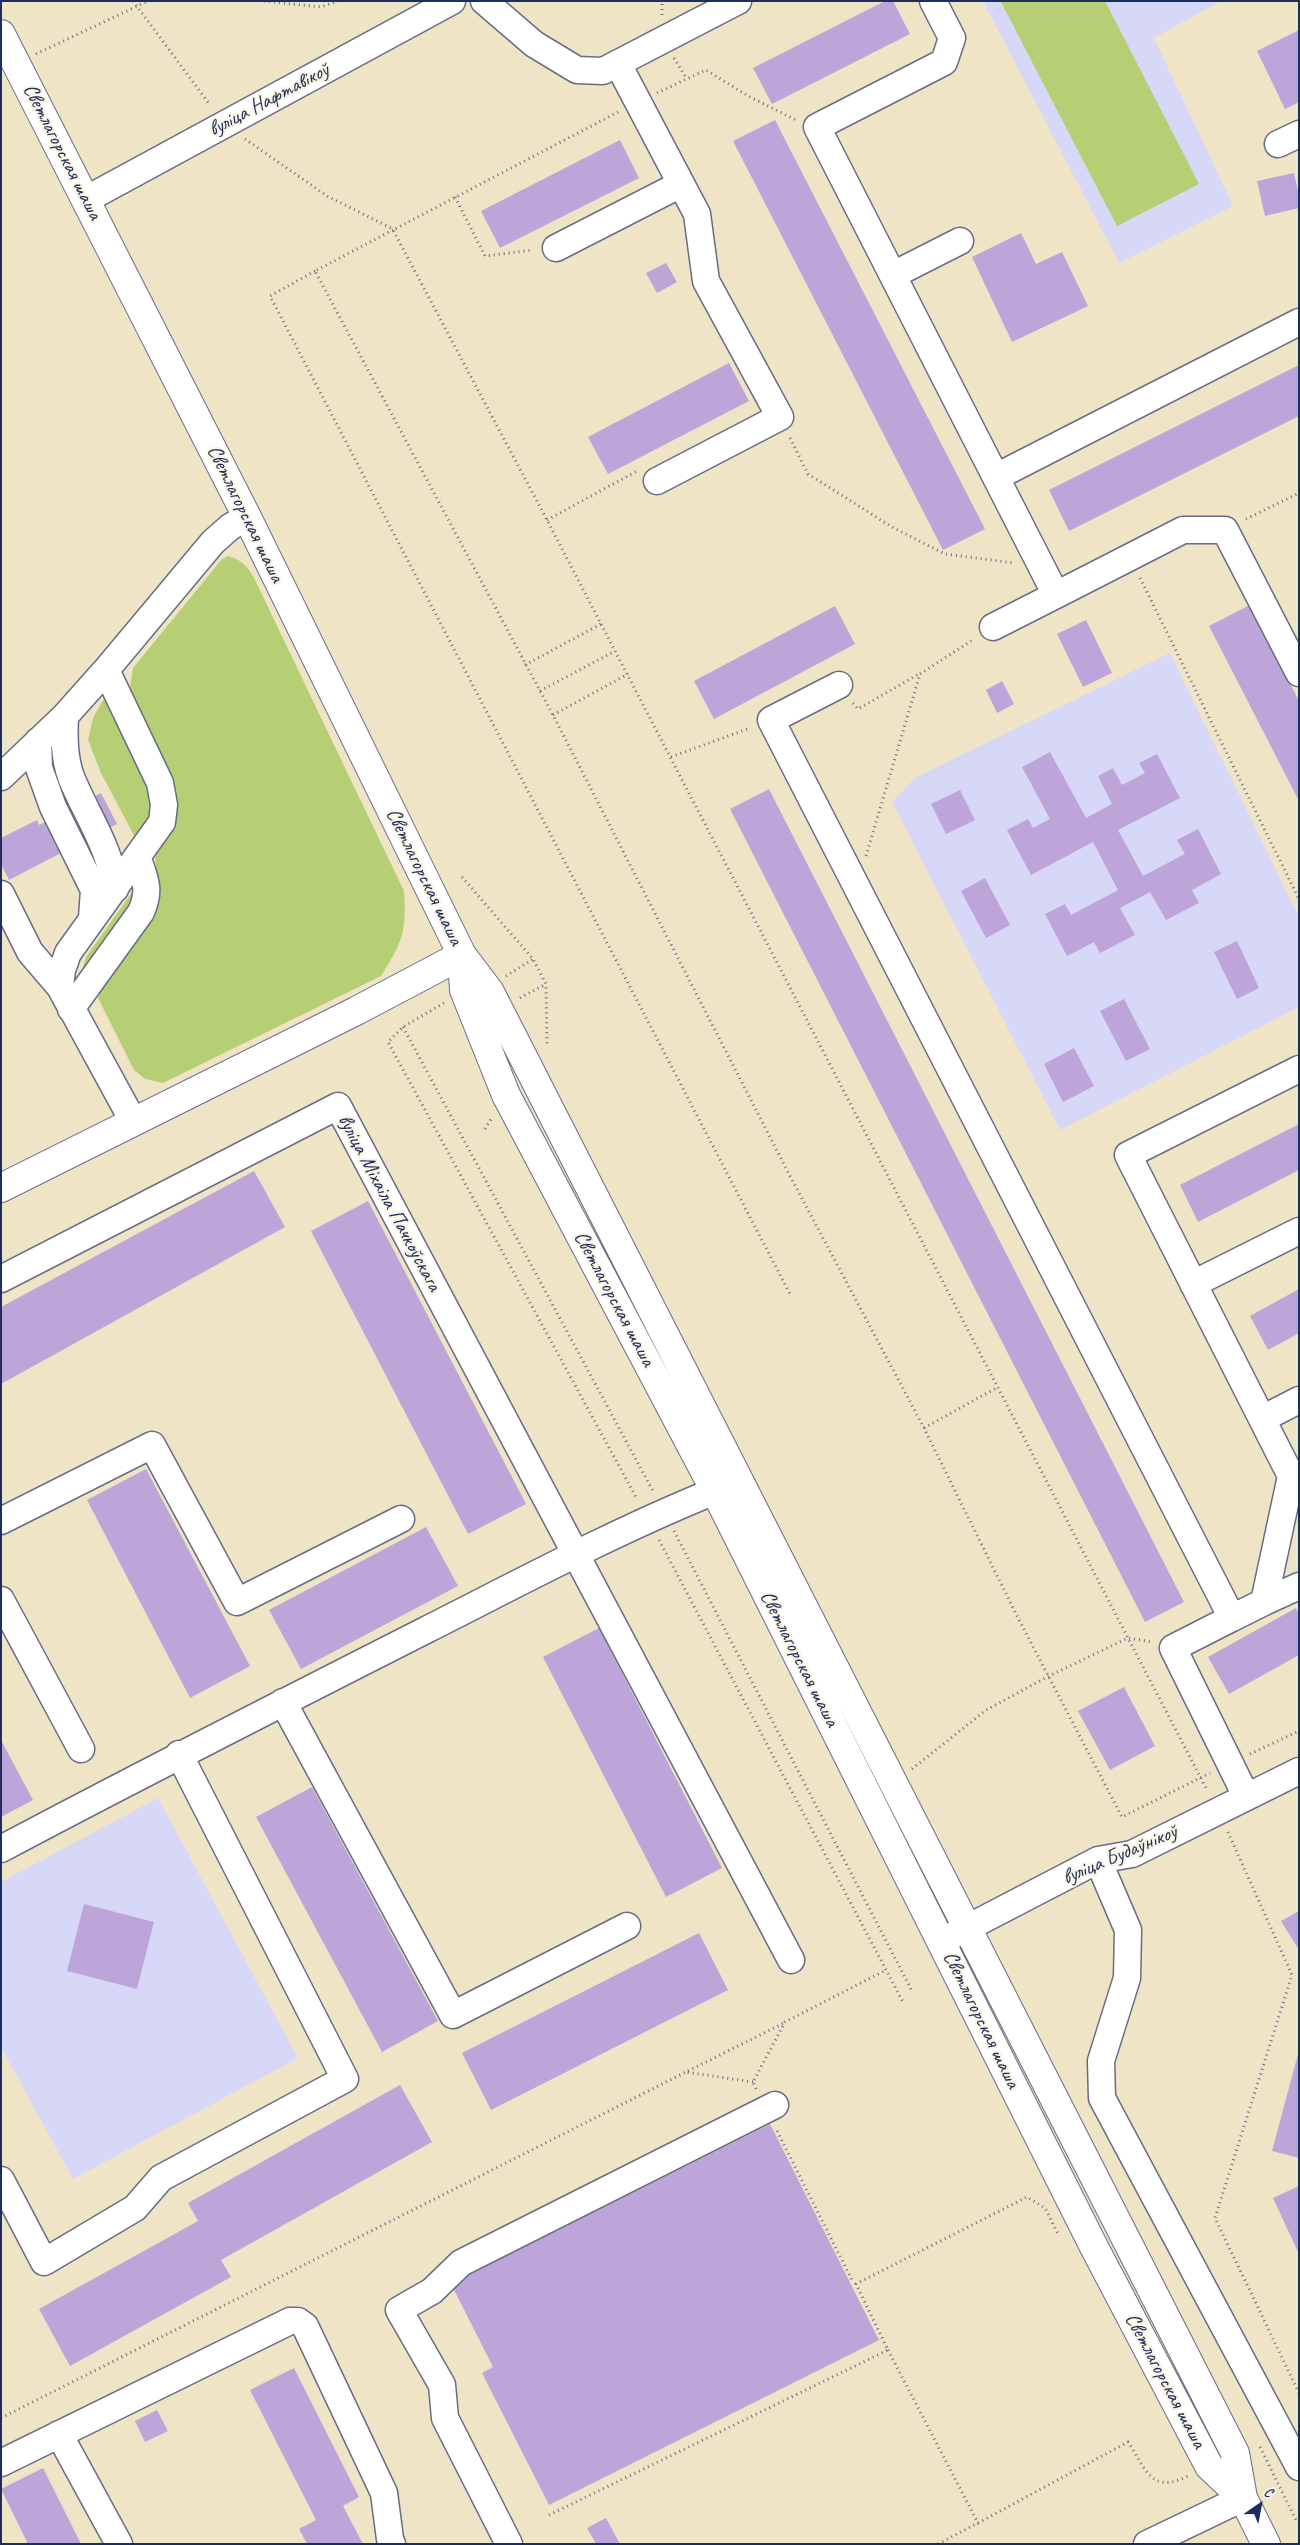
<!DOCTYPE html>
<meta charset="utf-8">
<style>
body{margin:0}
#map{position:relative;width:1300px;height:2545px;overflow:hidden;background:#f0e4c7;font-family:Caveat,sans-serif}
canvas{display:block}
.frame{position:absolute;inset:0;border:2px solid #1b2f5e;pointer-events:none}
.north{position:absolute;left:1235px;top:2480px;width:50px;height:50px;-webkit-text-stroke:4px #fcf5e5;paint-order:stroke;rotate:33deg;font-size:14px;font-weight:700;line-height:20px;text-align:center;color:#1b2f5e}
.north::after{content:'';display:block;margin:auto;width:18px;height:22px;background:#1b2f5e;clip-path:polygon(50% 0,100% 100%,50% 72%,0 100%)}
</style>
<div id="map">
<canvas width="1300" height="2545"></canvas>
<div class="frame"></div>
<div class="north">С</div>
</div>
<script>
const c = document.querySelector('canvas').getContext('2d');
c.lineJoin = 'round';
function fillPath(path, color) {
  c.fillStyle = color;
  c.fill(path, 'evenodd');
}
function strokePath(path, color, width, dash) {
  c.strokeStyle = color;
  c.lineWidth = width;
  c.lineCap = dash ? 'butt' : 'round';
  c.setLineDash(dash || []);
  c.stroke(path);
}
function write(font, color, halo, rows, align = 'center') {
  c.font = font + ' Caveat,sans-serif';
  c.lineWidth = 4.5;
  c.setLineDash([]);
  c.textBaseline = 'middle';
  c.strokeStyle = halo;
  c.fillStyle = color;
  for (const [text, x, y, turn = 0] of rows) {
    c.save();
    c.translate(x, y);
    c.rotate((+turn || 0) * Math.PI / 180);
    c.textAlign = isNaN(turn) ? turn : align;
    if (halo) c.strokeText(text, 0, 0);
    c.fillText(text, 0, 0);
    c.restore();
  }
}
const built = new Path2D(`
 M983,1H1221L1154,38L1233,206L1119,263Z
 M1170,653L1299,917V1007L1060,1130L892,802L915,778Z
 M158,1798L298,2058L73,2179L1,2047V1882Z`);
const green = new Path2D(`
 M1105,1L1199,184L1117,226L1001,2Z
 M228,556C243,560 249,568 256,582L404,891C407,931 402,943 381,976L163,1083L145,1079L134,1070L98,998L101,983L159,901L155,857L161,841L130,687L133,668L222,559Z
 M109,699L160,805L136,839L101,773L88,740L93,718L103,700Z
 M137,885L141,890L91,969L82,970L86,957Z`);
const building = new Path2D(`
 M885,1H893L910,34L772,104L753,68Z
 M1299,30V102L1285,109L1257,51Z
 M775,120L985,529L943,550L733,141Z
 M620,140L639,178L500,248L481,211Z
 M1294,173L1299,195V208L1265,216L1257,181Z
 M1021,233L1036,264L1062,252L1088,306L1012,342L972,257Z
 M666,263L677,282L657,293L646,273Z
 M729,363L749,401L608,474L588,437Z
 M1299,365V416L1069,531L1049,490Z
 M1250,605L1299,701V801L1209,626Z
 M835,606L855,644L714,719L694,681Z
 M1086,620L1112,673L1083,687L1057,634Z
 M1002,681L1014,704L997,713L986,690Z
 M1050,752L1086,818L1112,804L1098,776L1113,768L1122,785L1145,773L1139,763L1157,754L1180,798L1118,830L1143,876L1185,854L1177,840L1198,829L1221,874L1192,890L1199,903L1166,920L1150,892L1120,908L1135,935L1100,953L1094,942L1067,956L1045,914L1065,904L1071,915L1118,890L1093,842L1031,875L1007,830L1028,819L1033,828L1050,819L1022,767Z
 M769,789L1184,1602L1145,1622L730,809Z
 M960,790L975,820L946,834L931,804Z
 M101,793L117,824L9,880L1,864V838L37,820L39,825Z
 M985,878L1010,925L986,938L961,891Z
 M1237,941L1259,988L1237,999L1214,952Z
 M1124,999L1150,1049L1126,1061L1100,1011Z
 M1074,1048L1094,1086L1063,1102L1044,1064Z
 M1299,1124V1170L1198,1222L1180,1185Z
 M254,1171L285,1227L1,1384V1307Z
 M368,1201L526,1504L468,1534L311,1231Z
 M1299,1289V1333L1268,1350L1250,1316Z
 M146,1469L250,1666L190,1698L87,1500Z
 M426,1527L458,1586L301,1669L269,1610Z
 M1296,1608L1299,1614V1655L1229,1694L1208,1657Z
 M599,1628L722,1868L666,1897L543,1657Z
 M1124,1687L1155,1746L1110,1770L1078,1711Z
 M1,1740L33,1800L1,1817Z
 M312,1787L438,2021L382,2052L256,1817Z
 M84,1904L154,1922L137,1989L67,1971Z
 M1299,1911V1950L1281,1921Z
 M699,1933L728,1990L491,2110L462,2053Z
 M1298,2054H1299V2158L1272,2151Z
 M400,2085L432,2142L221,2260L231,2277L70,2366L39,2309L198,2221L188,2203Z
 M770,2124L879,2340L549,2505L482,2373L493,2367L451,2284Z
 M1299,2186V2254L1273,2198Z
 M294,2368L359,2497L343,2506L363,2544H307L299,2529L316,2520L250,2390Z
 M157,2410L168,2431L145,2442L135,2421Z
 M43,2468L81,2544H28L1,2489Z
 M606,2518L620,2544H596L587,2528Z`);
const path = new Path2D(`
 M133,1L210,105
 M264,1L321,7L338,1
 M662,15V1
 M36,54L148,1
 M674,58L687,79
 M657,93L706,70L750,97L796,120
 M618,112L393,230L547,520L1207,1790
 M245,139L327,196L393,229
 M455,197L485,256L533,250
 M393,230L315,271L553,715L790,1176L924,1428L1016,1614L1122,1817L1210,1773
 M315,271L270,296L790,1294
 M790,438L808,474L892,527L945,554L1014,563
 M1246,519L1299,493
 M547,520L637,471
 M1140,578L1299,899
 M525,665L601,624
 M540,691L615,651
 M853,703L858,709L919,674
 M553,715L628,674
 M671,757L750,728
 M866,856L920,674L974,639
 M462,877L533,959L546,984L547,1046
 M506,976L533,959
 M520,998L546,984
 M444,1003L403,1027L388,1042L637,1499
 M403,1027L654,1493
 M485,1129L491,1119
 M924,1428L998,1387
 M674,1531L912,1991
 M659,1540L903,2002
 M1250,1754L1299,1731
 M912,1769L986,1710L1049,1676L1128,1638L1152,1642
 M1228,1832L1292,1975L1215,2218L1299,2393
 M753,2082L686,2072L784,2023
 M756,2089L753,2082L785,2022L886,1970
 M777,2131L853,2282
 M888,2350L978,2523L1128,2442C1146,2469 1151,2495 1188,2476
 M1,2418L686,2072
 M1260,2447L1297,2522L1299,2521
 M549,2515L888,2350L856,2284L1027,2197L1045,2208L1058,2234
 M938,2544L978,2523`);
const minor = new Path2D(`
 M484,1L534,44L577,70L603,71L738,1
 M933,1L952,38L944,62L817,127L1056,595L1183,530H1225L1299,673
 M618,64L697,214L706,281L780,417L657,481
 M1278,144L1299,134
 M87,199L452,1
 M556,248L681,184
 M893,275L960,241
 M996,477L1299,322
 M993,627L1056,595
 M106,670L160,783L164,805L162,822L68,953L62,970L60,987L133,1121
 M839,685L771,720L1232,1618L1173,1648L1246,1796
 M65,716C64,737 64,757 71,777C86,814 111,849 115,889
 M38,741L39,768L53,807L94,890L92,918
 M1,777L65,716L106,670L213,542L230,527L247,517
 M1,894L30,952L60,987
 M71,1009L141,912C151,890 145,879 138,859
 M1,1279L338,1106L791,1960
 M1193,1284L1299,1231
 M1262,1419L1299,1400
 M1,1521L152,1445L237,1602L401,1519
 M1,1600L81,1749
 M1264,1602L1299,1586
 M1232,1618L1264,1602L1291,1476L1128,1155L1299,1069
 M283,1702L453,2015L627,1926
 M1,1849C142,1774 284,1702 426,1630C521,1582 616,1531 715,1491
 M1098,1860L1128,1930L1127,1978L1101,2061L1102,2098L1299,2467
 M942,1941L1098,1860L1132,1854L1299,1771
 M1,2180L44,2262L135,2208L161,2178L345,2079L179,1754
 M59,2434L119,2544
 M1,2463L290,2321H298L305,2326L384,2493L390,2539L392,2544
 M509,2544L445,2418L442,2385L399,2310L432,2291L461,2263L775,2105
 M1147,2544L1243,2498`);
const major = new Path2D(`
 M1,34L247,517L462,955L464,990L506,1095L715,1491L1094,2247L1209,2466L1243,2498L1266,2544
 M462,955L490,992L1235,2453L1243,2498
 M1,1188L356,1011L462,955`);
const streetNames = [
 ["вуліца Нафтавікоў",269,100,-28],
 ["Светлагорская шаша",62,152,63],
 ["Светлагорская шаша",245,514,64],
 ["Светлагорская шаша",424,877,64],
 ["вуліца Міхаіла Пачкоўскага",389,1203,62],
 ["Светлагорская шаша",614,1299,62],
 ["Светлагорская шаша",799,1659,63],
 ["вуліца Будаўнікоў",1120,1855,-23],
 ["Светлагорская шаша",981,2020,64],
 ["Светлагорская шаша",1165,2381,62]
];
fillPath(built, '#d7d7f8');
fillPath(green, '#b6cf74');
fillPath(building, '#bda5da');
strokePath(minor, '#666e83', 29);
strokePath(major, '#666e83', 30);
strokePath(path, '#666e83', 3, [1, 4]);
strokePath(minor, '#fff', 26);
strokePath(major, '#fff', 28);
write('21px', '#1b2f5e', '#fcf5e5', streetNames);
</script>
